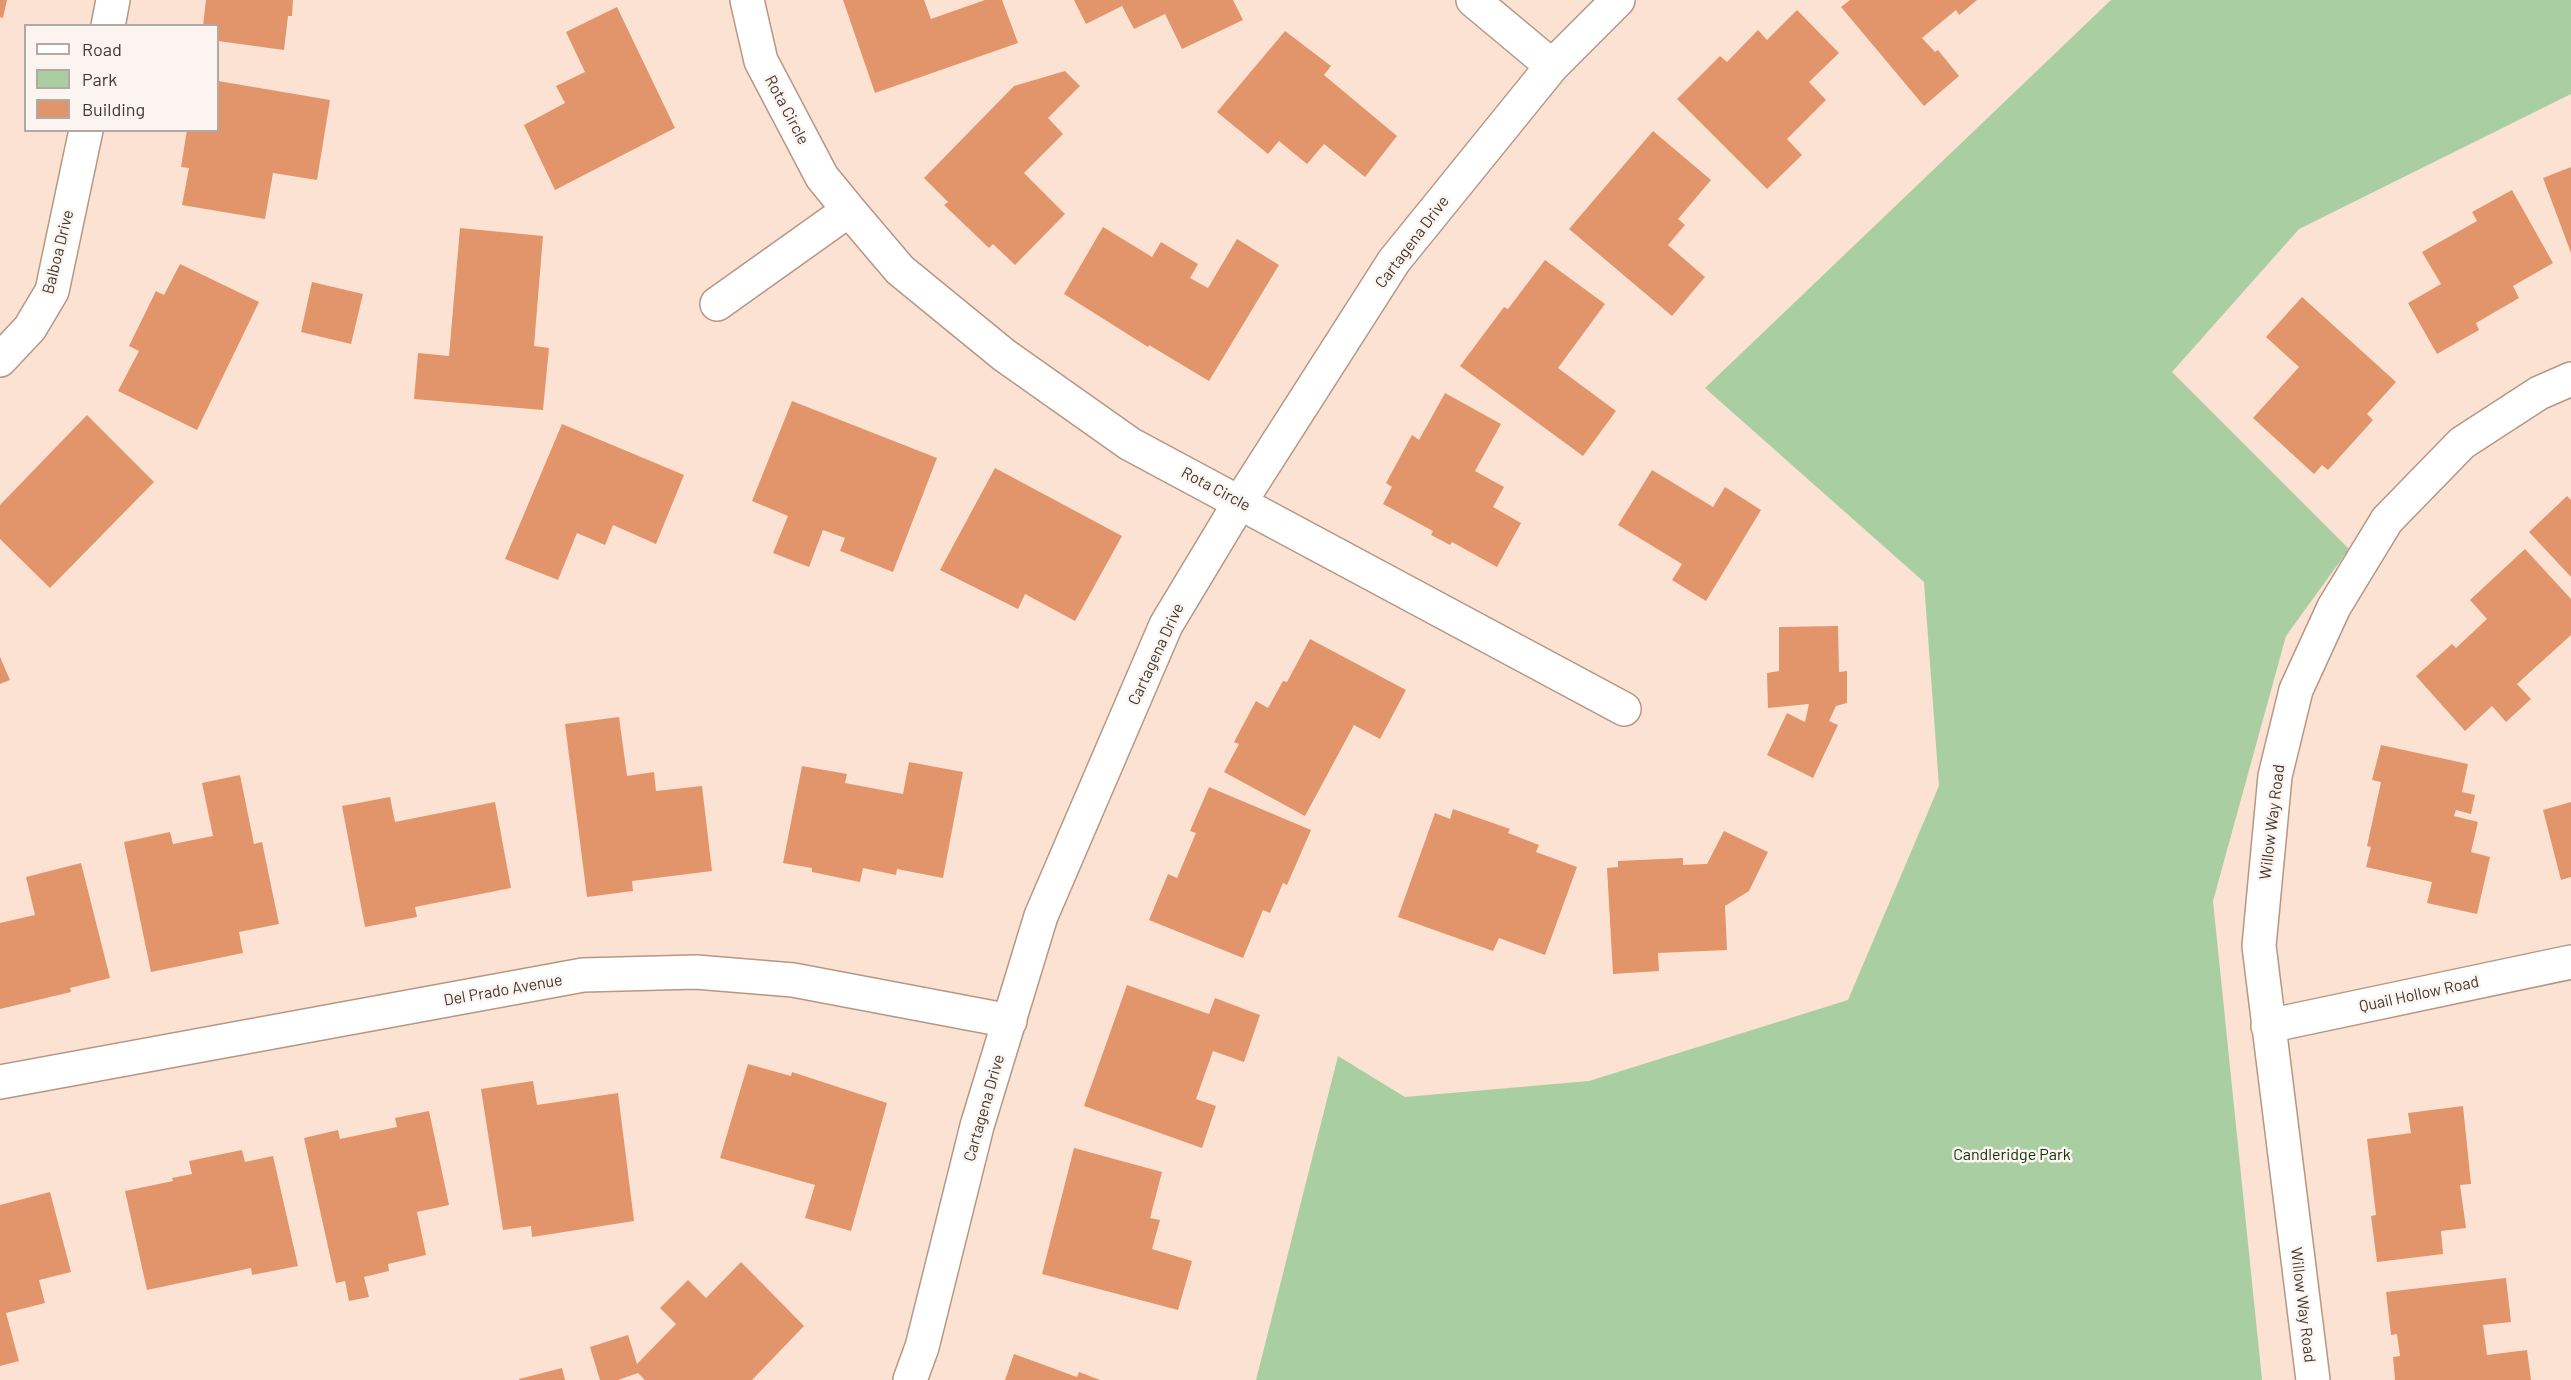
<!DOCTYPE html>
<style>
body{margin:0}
#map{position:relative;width:2571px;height:1380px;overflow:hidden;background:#fce2d3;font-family:Barlow,sans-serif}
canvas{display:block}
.legend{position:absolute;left:24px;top:24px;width:195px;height:108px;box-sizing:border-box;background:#fbf4f0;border:2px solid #b2a9a4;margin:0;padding:8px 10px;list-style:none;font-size:18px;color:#453831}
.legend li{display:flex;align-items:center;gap:12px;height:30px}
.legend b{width:30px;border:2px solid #b2a9a4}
</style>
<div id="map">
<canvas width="2571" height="1380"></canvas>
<ul class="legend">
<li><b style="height:8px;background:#fff"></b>Road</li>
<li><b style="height:16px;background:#a9cea2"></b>Park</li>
<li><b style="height:16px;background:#e2956a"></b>Building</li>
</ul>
</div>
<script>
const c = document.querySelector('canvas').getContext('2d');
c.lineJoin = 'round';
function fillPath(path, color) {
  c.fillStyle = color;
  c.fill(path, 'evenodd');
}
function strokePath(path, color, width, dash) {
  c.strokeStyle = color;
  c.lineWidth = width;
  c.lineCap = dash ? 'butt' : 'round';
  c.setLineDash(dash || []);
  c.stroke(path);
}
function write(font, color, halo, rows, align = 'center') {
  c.font = font + ' Barlow,sans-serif';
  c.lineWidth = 5;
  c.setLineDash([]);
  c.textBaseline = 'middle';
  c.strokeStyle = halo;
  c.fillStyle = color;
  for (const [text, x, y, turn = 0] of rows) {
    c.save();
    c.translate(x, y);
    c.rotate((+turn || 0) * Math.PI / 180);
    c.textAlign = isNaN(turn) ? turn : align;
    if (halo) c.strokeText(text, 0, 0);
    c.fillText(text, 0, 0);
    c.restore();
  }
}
const green = new Path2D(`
 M2111,0H2571V94L2299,229L2172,372L2349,549L2286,636L2213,901L2262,1380H1256L1338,1056L1405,1097L1589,1081L1848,1000L1939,786L1924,582L1705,388Z`);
const building = new Path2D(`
 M0,0H7L3,18L0,17Z
 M206,0H293L292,16H288L284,50L218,41V26H203Z
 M843,0H924L931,19L985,0H1002L1018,43L875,93Z
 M1074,0H1233L1243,20L1182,49L1165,14L1134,29L1122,6L1086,24Z
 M1850,0H1977L1959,15L1956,10L1922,38L1935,52L1938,50L1959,76L1924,106L1841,7Z
 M617,7L675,128L555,190L524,125L565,103L556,86L585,72L566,32Z
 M1797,10L1839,53L1809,82L1826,100L1787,139L1802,155L1767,189L1677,99L1720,56L1727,62L1758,30L1767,40Z
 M1285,31L1331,66L1324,75L1397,136L1365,177L1324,144L1307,164L1279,141L1268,154L1217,112Z
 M1065,71L1080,86L1048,118L1063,134L1024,173L1065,214L1015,265L993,244L989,248L944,205L948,202L924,178L1014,86Z
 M218,81L330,100L317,180L273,173L265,219L182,205L189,168L181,167L187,130H218Z
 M1653,131L1711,180L1678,219L1685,225L1668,245L1705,277L1672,316L1569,229Z
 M2571,167V253L2543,178Z
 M2512,190L2553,263L2513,286L2519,298L2476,323L2479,330L2437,354L2408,303L2441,284L2422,252L2477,221L2472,212Z
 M1103,227L1152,257L1161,242L1198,264L1190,278L1208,288L1237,239L1279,265L1209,381L1149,345L1148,347L1064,294Z
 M460,228L543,236L534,346L549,348L543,410L414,399L418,353L449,356Z
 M1545,260L1605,304L1558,368L1616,411L1583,456L1460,366L1504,307L1508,309Z
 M180,264L259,302L197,430L118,391L139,351L129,346L156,291L164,295Z
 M312,282L363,294L351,344L301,332Z
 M2302,297L2396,382L2367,414L2373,420L2328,470L2322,465L2314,474L2253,418L2299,367L2266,337Z
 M1445,393L1501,424L1475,471L1504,487L1493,507L1521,523L1497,567L1452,542L1450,545L1431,535L1433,531L1383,504L1392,487L1386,483L1412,435L1419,440Z
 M792,401L937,458L893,572L840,551L845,538L823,530L809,567L773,553L788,516L752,501Z
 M87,415L154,482L50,588L0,539V505Z
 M562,424L684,475L656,544L613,525L605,545L577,533L558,580L505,559Z
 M995,468L1122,536L1075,621L1025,594L1018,609L940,570Z
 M1652,470L1713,507L1725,487L1761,510L1706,601L1672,580L1682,564L1618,525Z
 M2567,496L2571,500V577L2529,532Z
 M2525,549L2571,599V635L2517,684L2531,699L2506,722L2492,706L2465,731L2416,676L2452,644L2456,648L2487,619L2470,600Z
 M1838,626L1839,672L1847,671V703L1836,706L1829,721L1838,725L1813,778L1767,755L1787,713L1805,722L1809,704L1768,708L1767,673L1779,671V627Z
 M1310,639L1406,690L1380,739L1354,725L1305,816L1224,772L1239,744L1234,742L1256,701L1268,708L1283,681L1287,682Z
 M0,657L10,680L0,684Z
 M619,717L627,776L654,772L656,791L702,786L712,871L632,881L633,891L587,897L565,724Z
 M2381,745L2468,764L2462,792L2475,795L2471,814L2456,810L2454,816L2478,822L2471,852L2490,857L2477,914L2427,903L2432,882L2366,867L2371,847L2367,846L2381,782L2372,780Z
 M909,762L963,772L943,878L897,869L896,875L863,868L860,882L812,872V868L783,863L802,766L847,774L845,783L903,794Z
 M240,775L254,844L262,842L279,924L239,932L243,953L151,972L124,842L170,832L173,844L213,836L202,783Z
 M1209,787L1311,830L1287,885L1283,883L1270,913L1263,910L1243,958L1149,920L1168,874L1177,878L1196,833L1190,831Z
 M390,797L395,822L495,802L511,888L415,907L417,917L365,927L342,806Z
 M2571,802V877L2561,880L2543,810Z
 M1453,809L1510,829L1508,833L1539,845L1536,852L1577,867L1545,955L1499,938L1493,951L1398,917L1435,813L1450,819Z
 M1724,831L1768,852L1749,891L1725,906L1727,950L1658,953L1659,971L1613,974L1607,868L1618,867V861L1683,858V865L1707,864Z
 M81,863L110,978L70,988L71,992L0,1009V923L35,915L26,877Z
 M1127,985L1209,1014L1215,998L1260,1015L1244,1062L1213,1051L1196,1099L1216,1106L1202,1148L1084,1106Z
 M748,1064L791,1076L792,1072L887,1103L851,1231L805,1218L815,1185L720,1158Z
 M533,1081L537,1105L618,1093L634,1221L532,1237L531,1226L503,1230L481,1089Z
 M2463,1106L2471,1184L2460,1185L2466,1228L2441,1231L2443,1254L2377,1262L2371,1216L2376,1215L2367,1139L2411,1133L2408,1113Z
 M429,1111L449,1205L417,1212L426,1255L388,1264L389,1271L364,1277L369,1297L349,1301L345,1281L336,1283L304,1138L338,1130L340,1139L397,1127L395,1118Z
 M1074,1148L1162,1172L1150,1218L1160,1220L1152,1249L1192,1261L1178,1310L1042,1274Z
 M242,1150L245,1162L273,1156L298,1266L252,1275L251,1268L147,1290L125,1191L173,1181L172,1178L192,1174L189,1161Z
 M50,1192L71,1272L39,1280L45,1303L6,1313L19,1361L0,1366V1205Z
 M741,1262L804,1326L752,1380H645L638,1373L618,1380H600L590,1347L628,1335L637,1364L676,1324L660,1308L688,1280L706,1298Z
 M2506,1278L2511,1322L2483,1325L2487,1355L2527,1350L2531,1380H2395L2393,1357L2400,1356L2397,1334L2391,1335L2386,1292Z
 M1014,1354L1077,1377L1079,1372L1100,1380H1005Z
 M562,1368L565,1380H519V1379Z`);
const street = new Path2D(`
 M747,0L761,61L822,177L849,210
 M1473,0L1552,66
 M108,26L113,0
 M717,304L849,210L900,270L1004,355L1130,444L1624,709
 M0,360L30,328L52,291L86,130
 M2268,1026L2571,962
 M0,1082L583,975L696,972L793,980L1010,1021
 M910,1380L922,1347L977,1126L1041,916L1166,625L1240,502L1394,261L1552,66L1618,0
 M2313,1380L2259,946L2275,776L2296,690L2334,607L2387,520L2462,443L2539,393L2571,379`);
const streetNames = [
 ["Rota Circle",787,110,62],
 ["Cartagena Drive",1412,242,-53],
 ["Balboa Drive",58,252,-76],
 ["Rota Circle",1216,489,28],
 ["Cartagena Drive",1156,654,-65],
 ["Willow Way Road",2272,822,-83],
 ["Del Prado Avenue",503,990,-10],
 ["Quail Hollow Road",2419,994,-12],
 ["Cartagena Drive",984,1108,-74],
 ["Willow Way Road",2303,1305,83]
];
const parkNames = [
 ["Candleridge Park",2012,1155]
];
fillPath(green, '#a9cea2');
fillPath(building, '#e2956a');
strokePath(street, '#b59784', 36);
strokePath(street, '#fff', 33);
write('16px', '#453831', '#fbf4f0', streetNames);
write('16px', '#0d3205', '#fbf4f0', parkNames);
</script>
